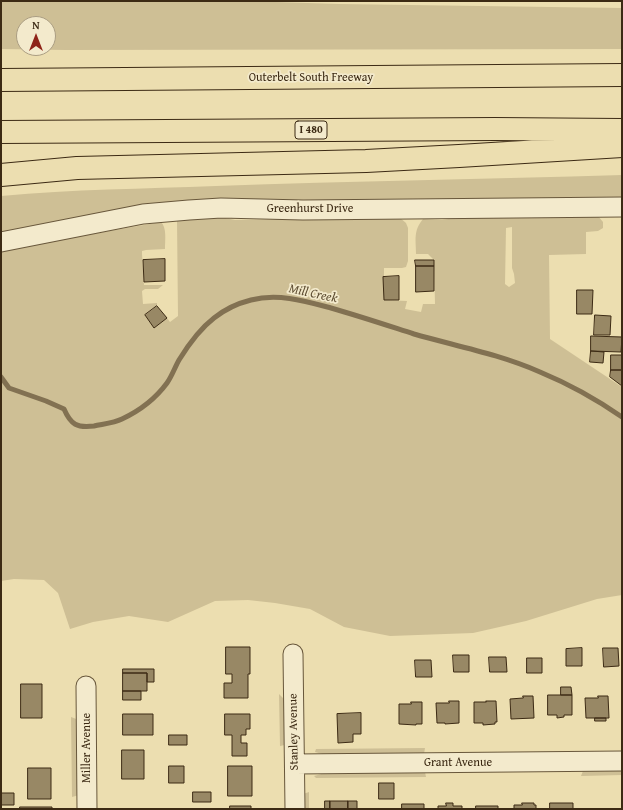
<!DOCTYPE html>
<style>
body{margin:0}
#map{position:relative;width:623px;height:810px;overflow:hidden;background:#ecdeb0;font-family:"Gentium Book Plus",serif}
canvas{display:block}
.frame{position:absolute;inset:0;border:2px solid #3c2a14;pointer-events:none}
.north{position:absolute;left:16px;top:16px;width:40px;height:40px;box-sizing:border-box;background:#f3eacc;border:1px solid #aa9d82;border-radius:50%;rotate:0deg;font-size:11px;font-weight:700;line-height:16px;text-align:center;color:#3c2a14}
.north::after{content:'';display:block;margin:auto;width:14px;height:18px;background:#8f2418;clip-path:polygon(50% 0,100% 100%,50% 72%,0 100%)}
</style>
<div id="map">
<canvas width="623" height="810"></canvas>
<div class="frame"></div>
<div class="north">N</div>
</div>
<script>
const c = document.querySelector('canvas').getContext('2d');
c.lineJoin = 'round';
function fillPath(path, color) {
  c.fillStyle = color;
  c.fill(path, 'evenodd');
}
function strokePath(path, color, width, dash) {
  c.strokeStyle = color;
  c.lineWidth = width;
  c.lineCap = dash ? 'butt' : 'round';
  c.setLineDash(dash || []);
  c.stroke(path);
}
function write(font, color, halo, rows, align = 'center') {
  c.font = font + ' "Gentium Book Plus",serif';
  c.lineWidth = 3.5;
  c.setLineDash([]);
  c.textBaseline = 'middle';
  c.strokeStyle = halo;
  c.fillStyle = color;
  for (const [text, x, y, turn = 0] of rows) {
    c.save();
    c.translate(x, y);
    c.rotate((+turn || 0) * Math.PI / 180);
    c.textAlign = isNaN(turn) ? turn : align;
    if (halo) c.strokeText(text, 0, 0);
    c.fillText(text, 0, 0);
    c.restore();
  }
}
const green = new Path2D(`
 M1,1H244L339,4L622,8V49L65,50L1,49ZM24,24H48V48H24Z
 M622,175V198L256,201L212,199L153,204L1,232V196C73,189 144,189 216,186C351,181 487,179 622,175Z
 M598,216L603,222V228L598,231L586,232V254L549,255L550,339L622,387V595L597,599L526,621L473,633L390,636L344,627L310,609L275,603L248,600L215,601L168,622L129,616L93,622L70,629L58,593L44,580L14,579L1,581V250L161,222C167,228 165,240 165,249L146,250L142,251V254L144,285H163L158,289H145L142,291L143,304L157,303V306L145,315L154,328L167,318L170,322L178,316L177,220L221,217L235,220L399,217L406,223L408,228V261L406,267L402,268H384V300L407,301L405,309L421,312L423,304H435L434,260L428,254H416C416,240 413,231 423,219L442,220L461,217ZM512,227V268L514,274L515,283L509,287L505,284L506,228Z
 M279,694L284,699L285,702V745L280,746Z
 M71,717L79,720V795L72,797Z
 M425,748L424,754L326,755L315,752L316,749Z
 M622,770V775L581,776L583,771Z
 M425,772L426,777L316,778L314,776L325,773Z
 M309,792V809H304L303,794Z`);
const stream = new Path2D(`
 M1,377L9,388L46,401L64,409C71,425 77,428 94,426C103,424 114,423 122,419C139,411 156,398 167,383C172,376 175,367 179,360C187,347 201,328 214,318C224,310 239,303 251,300C278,293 305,301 331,308C359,316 386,325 414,334C456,346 499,354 540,372C569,384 596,399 622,417`);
const building = new Path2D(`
 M165,259V281L144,282L143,260Z
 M415,260H434V266H416Z
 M416,266H434V291L416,292Z
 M399,276V300H384L383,277Z
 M577,290H593L592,314H577Z
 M157,306L167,318L154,328L145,315Z
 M595,315L611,316L610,335H594Z
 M591,336L622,337L621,352L591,351Z
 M591,351L604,352L603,363L590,362Z
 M611,355H622V370H611Z
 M611,370H622V386L610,377Z
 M226,647H250V674H248V698H224V683H232V674H226Z
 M582,648V666H566V649Z
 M603,648H618L619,666L604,667Z
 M453,655H469V672H454Z
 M489,657H506L507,672H490Z
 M527,658H542V673H527Z
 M415,660H431L432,677H416Z
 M123,669H154V682H147V673H123Z
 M123,673H147V691H123Z
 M21,684H42V718H21Z
 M561,687H571L572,695H561Z
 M123,691H141V700H123Z
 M548,695H572V715H564V717L557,718V715H548Z
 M523,696H533L534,718L511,719L510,699L523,698Z
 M598,696H608L609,718H586L585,698H598Z
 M449,701H459V723L445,724V723H437L436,703H449Z
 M486,701H496L497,722H495V724L483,725V723H474V702H486Z
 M411,702H422V724H416V725L399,724V704H411Z
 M361,713V734H353V742L338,743L337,714Z
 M123,714H153V735H123Z
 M225,714H250V729H246V735H241V743H247V756H232V735H225Z
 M595,718H606V721H595Z
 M169,735H187V745H169Z
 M122,750H144V779H122Z
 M169,766H184V783H169Z
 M228,766H252V796H228Z
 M28,768H51V799H28Z
 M379,783H394V799H379Z
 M193,792H211V802H193Z
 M1,793H14V805H1Z
 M325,801H330V809H325Z
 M330,801H348V809H330Z
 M348,801H357V809H348Z
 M446,803H453V806H462V809H438V806H446Z
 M522,803H534V805H536V809H514V805H522Z
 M550,803H573V809H550Z
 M402,804H424V809H402Z
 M230,806H251V809H230Z
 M476,806H498V809H476Z
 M20,807H52V809H20Z`);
const minor = new Path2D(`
 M1,242L143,214L189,210L221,208L303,210L622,207
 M293,654L295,809
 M86,686L87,809
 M295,764L622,761`);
const motorway = new Path2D(`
 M1,80L622,75
 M1,132L495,129L622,130
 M1,175L77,168L366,161L459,156L622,146`);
const shields = [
 [311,130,32]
];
const shieldNames = [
 ["I 480",311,130]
];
const streetNames = [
 ["Outerbelt South Freeway",311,78],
 ["Greenhurst Drive",310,209],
 ["Stanley Avenue",294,732,-91],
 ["Miller Avenue",87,748,-90],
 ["Grant Avenue",458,763]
];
const waterNames = [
 ["Mill Creek",313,294,12]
];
fillPath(green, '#cebf95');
strokePath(stream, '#827152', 5);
fillPath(building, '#988865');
strokePath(building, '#3c2a14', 1);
strokePath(minor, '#68573b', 21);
strokePath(motorway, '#3c2a14', 24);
strokePath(minor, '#f3eacc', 19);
strokePath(motorway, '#ecdeb0', 22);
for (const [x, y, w] of shields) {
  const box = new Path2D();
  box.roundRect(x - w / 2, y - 9, w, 18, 3);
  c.fillStyle = '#f3eacc';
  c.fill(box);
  strokePath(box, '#3c2a14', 1);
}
write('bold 11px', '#3c2a14', null, shieldNames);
write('12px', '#3c2a14', '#f3eacc', streetNames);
write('italic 13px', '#5f4e33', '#f3eacc', waterNames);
</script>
